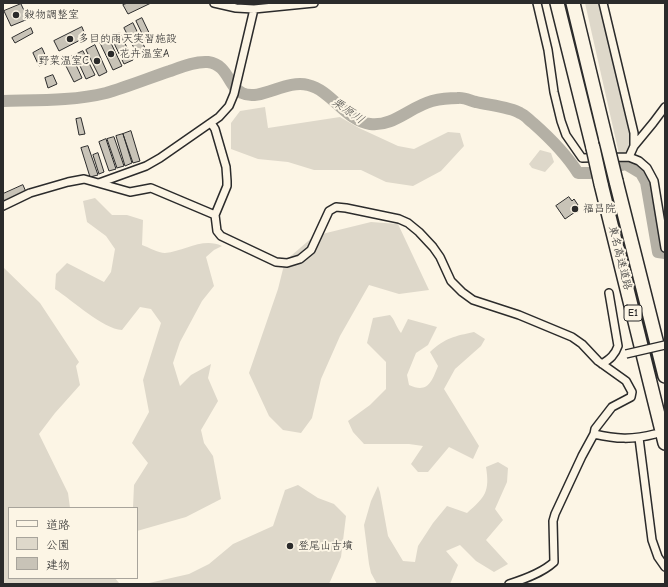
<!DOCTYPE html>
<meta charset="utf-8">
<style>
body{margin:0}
#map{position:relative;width:668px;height:587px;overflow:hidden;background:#fcf5e5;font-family:"Comic Neue","Klee One",sans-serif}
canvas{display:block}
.frame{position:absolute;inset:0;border:4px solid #2b2b2b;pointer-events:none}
.legend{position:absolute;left:8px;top:507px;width:130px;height:72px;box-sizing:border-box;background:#fcf5e5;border:1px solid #a8a49b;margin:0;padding:5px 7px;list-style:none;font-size:12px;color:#2b2b2b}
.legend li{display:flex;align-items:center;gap:8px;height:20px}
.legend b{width:20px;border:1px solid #a8a49b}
</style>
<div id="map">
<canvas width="668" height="587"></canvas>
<div class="frame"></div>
<ul class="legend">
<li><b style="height:5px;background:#fcf5e5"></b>道路</li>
<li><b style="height:11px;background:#ded8ca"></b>公園</li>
<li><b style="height:11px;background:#c8c3b7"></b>建物</li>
</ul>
</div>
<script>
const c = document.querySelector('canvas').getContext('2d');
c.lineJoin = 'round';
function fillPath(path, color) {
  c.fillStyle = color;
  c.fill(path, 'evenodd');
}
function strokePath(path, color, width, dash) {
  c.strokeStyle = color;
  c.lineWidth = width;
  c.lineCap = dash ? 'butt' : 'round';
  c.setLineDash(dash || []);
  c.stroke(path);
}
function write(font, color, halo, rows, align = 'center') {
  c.font = font + ' "Comic Neue","Klee One",sans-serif';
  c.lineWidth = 4;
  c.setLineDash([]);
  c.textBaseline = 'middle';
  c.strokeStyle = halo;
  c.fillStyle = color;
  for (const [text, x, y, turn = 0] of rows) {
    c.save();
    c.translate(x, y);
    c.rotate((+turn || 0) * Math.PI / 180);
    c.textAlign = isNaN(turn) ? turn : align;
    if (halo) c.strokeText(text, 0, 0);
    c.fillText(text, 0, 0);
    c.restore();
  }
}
const green = new Path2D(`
 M585,3H599L632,146L628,152L619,154Z
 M265,107L268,128L340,117L359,128L398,146L414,149L448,132L460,133L464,146L441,171L413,186L386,182L361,170H314L288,162L258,159L231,149V123L240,111Z
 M540,150L551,153L554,162L545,172L532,168L529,164Z
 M95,198L112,215H127L143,220L142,245C148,247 158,253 165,253C185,251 203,237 222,246L214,250L206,257L214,286L202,301L180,342L173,363L180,386L191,375L211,364L208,378L218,401L201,430L204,443L213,456L221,499L186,517L137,531V508H133L134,485L148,463L132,443L149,412L143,380L161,323L151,309L140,307L122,330C103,329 72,300 55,289L56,274L67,263L104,282L111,272L115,249L106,236L87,222L83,201Z
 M371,222L398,224L429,290L399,294L369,285L340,336L321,379L312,418L301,433L283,430L269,416L249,373L278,289L285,261L314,236Z
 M3,267L40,303L79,362L76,366L80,385L55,413L39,434L68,493L70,508H9V578H115L119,583H149L189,574L209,564L233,544L273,526L285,490L298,485L318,498L334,504L346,516L341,557L329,584H3Z
 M390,315C395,320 396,327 401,333L408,319L437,327L428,345L416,353L407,375L409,385C428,394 432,381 438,366L430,352C445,338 455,336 474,332L485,339L481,346L455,369L444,389L479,446L473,459L449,447L428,472H418L411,464L423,446L409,444H364L353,432L348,421L370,405L386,389V362L367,343L373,318Z
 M498,462L508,468L507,482L495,509L503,520L486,540L508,564L494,572L476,561L460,545L446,551L458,565L450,584H377L371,573L369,564L364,525L371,501L378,486L380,492L388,536L403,561L415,562L418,546L433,523L447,506L467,513C485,497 490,492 486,467Z`);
const river = new Path2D(`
 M3,101C36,100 74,101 106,93C127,87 149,78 170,71C181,67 195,61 208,62C229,65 227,86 242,93C260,102 286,79 308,85C331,90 346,121 370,124C393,127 410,107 432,101C440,99 450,98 458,98C464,97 471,101 476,102C488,105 510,107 520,113C525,115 529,120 533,123C550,138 566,154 578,173H590L626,164L641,173L646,182L658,252L665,253`);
const building = new Path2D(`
 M128,3H151L128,14L123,5Z
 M21,4L28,19L11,26L4,11Z
 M142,18L153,41L147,44L136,21Z
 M133,23L146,50L137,54L124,28Z
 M82,27L86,37L59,51L54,41Z
 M31,28L33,33L15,43L12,38Z
 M120,33L133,60L124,64L111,37Z
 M109,39L122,66L113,70L100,43Z
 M95,45L107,72L99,76L86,50Z
 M42,48L48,61L39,66L33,53Z
 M83,51L95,75L86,79L75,55Z
 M72,56L82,78L74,82L63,60Z
 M53,75L57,84L48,88L45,78Z
 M81,118L85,134L79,135L76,119Z
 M131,131L140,161L133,163L123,134Z
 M123,134L132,163L125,166L116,136Z
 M114,137L124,166L117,168L107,139Z
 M106,139L116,169L109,171L99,142Z
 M88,146L98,175L90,177L81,148Z
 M98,153L104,172L99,174L93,155Z
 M23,185L26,192L3,202V194Z
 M569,197L572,201L574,199L578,205L576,207L578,210L565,219L556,206Z`);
const street = new Path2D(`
 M214,3L236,8L254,9L314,3
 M537,3L548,50L554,92L561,121L566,135L582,158L629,157L639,161L647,168L654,181L665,248
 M603,3L634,133V146L629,157
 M211,123L215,129L226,167L227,181V186L215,215L217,231L221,236L276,262L287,263L300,259L311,250L329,211L336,207L346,208L399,219L408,223L419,232L433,247L440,257L451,281L462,292L473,300L519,315L572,337L582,344L598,361L626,381L632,392L631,397L612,407L595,429L594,434L582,456L555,514L553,521L554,562C542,573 525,579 509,584
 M634,146L653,123L665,107
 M99,183L146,166L160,158L219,117L229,106L234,94L254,9
 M3,206L30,193L68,182L84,179L130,192L151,188L215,215
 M602,364C610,359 615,355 618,346L609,293
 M594,434C616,439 632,440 655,434
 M639,438L652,540L658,557L665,567`);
const highway = new Path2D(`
 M557,3L593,148
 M573,3L606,140
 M616,181L665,376
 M601,184L665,443`);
const streetBridge = new Path2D(`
 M626,354L665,345`);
const highwayBridge = new Path2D(`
 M606,140L616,181
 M593,148L601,184`);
const markers = [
 [16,15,4,"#2b2b2b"],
 [70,39,4,"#2b2b2b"],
 [111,54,4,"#2b2b2b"],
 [97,61,4,"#2b2b2b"],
 [575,209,4,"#2b2b2b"],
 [290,546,4,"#2b2b2b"]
];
const shields = [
 [633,313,18]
];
const shieldNames = [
 ["E1",633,313]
];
const poiNames = [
 ["穀物調整室",24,15],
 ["多目的雨天実習施設",78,39],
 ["花卉温室A",119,54],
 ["野菜温室C",89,61,"right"],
 ["福昌院",583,209],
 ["登尾山古墳",298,546]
];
const streetNames = [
 ["東名高速道路",620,258,76]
];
const waterNames = [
 ["栗原川",348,111,35]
];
fillPath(green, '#ded8ca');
strokePath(river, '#b4b0a5', 12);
fillPath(building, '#c8c3b7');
strokePath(building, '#2b2b2b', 1);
strokePath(street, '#2b2b2b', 10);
strokePath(highway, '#2b2b2b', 16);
strokePath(street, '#fcf5e5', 7);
strokePath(highway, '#fcf5e5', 13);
strokePath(streetBridge, '#2b2b2b', 10, []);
strokePath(highwayBridge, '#2b2b2b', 16, []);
strokePath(streetBridge, '#fcf5e5', 7);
strokePath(highwayBridge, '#fcf5e5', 13);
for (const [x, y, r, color] of markers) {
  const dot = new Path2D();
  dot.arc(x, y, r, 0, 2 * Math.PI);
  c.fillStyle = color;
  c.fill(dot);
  strokePath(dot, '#fcf5e5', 1.5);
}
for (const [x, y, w] of shields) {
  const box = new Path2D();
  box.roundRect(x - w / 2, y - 8, w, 16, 3);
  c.fillStyle = '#fcf5e5';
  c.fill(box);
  strokePath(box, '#2b2b2b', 1);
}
write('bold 10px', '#2b2b2b', null, shieldNames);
write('11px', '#2b2b2b', '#fcf5e5', poiNames, 'left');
write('11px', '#2b2b2b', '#fcf5e5', streetNames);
write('italic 12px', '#545350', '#fcf5e5', waterNames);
</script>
